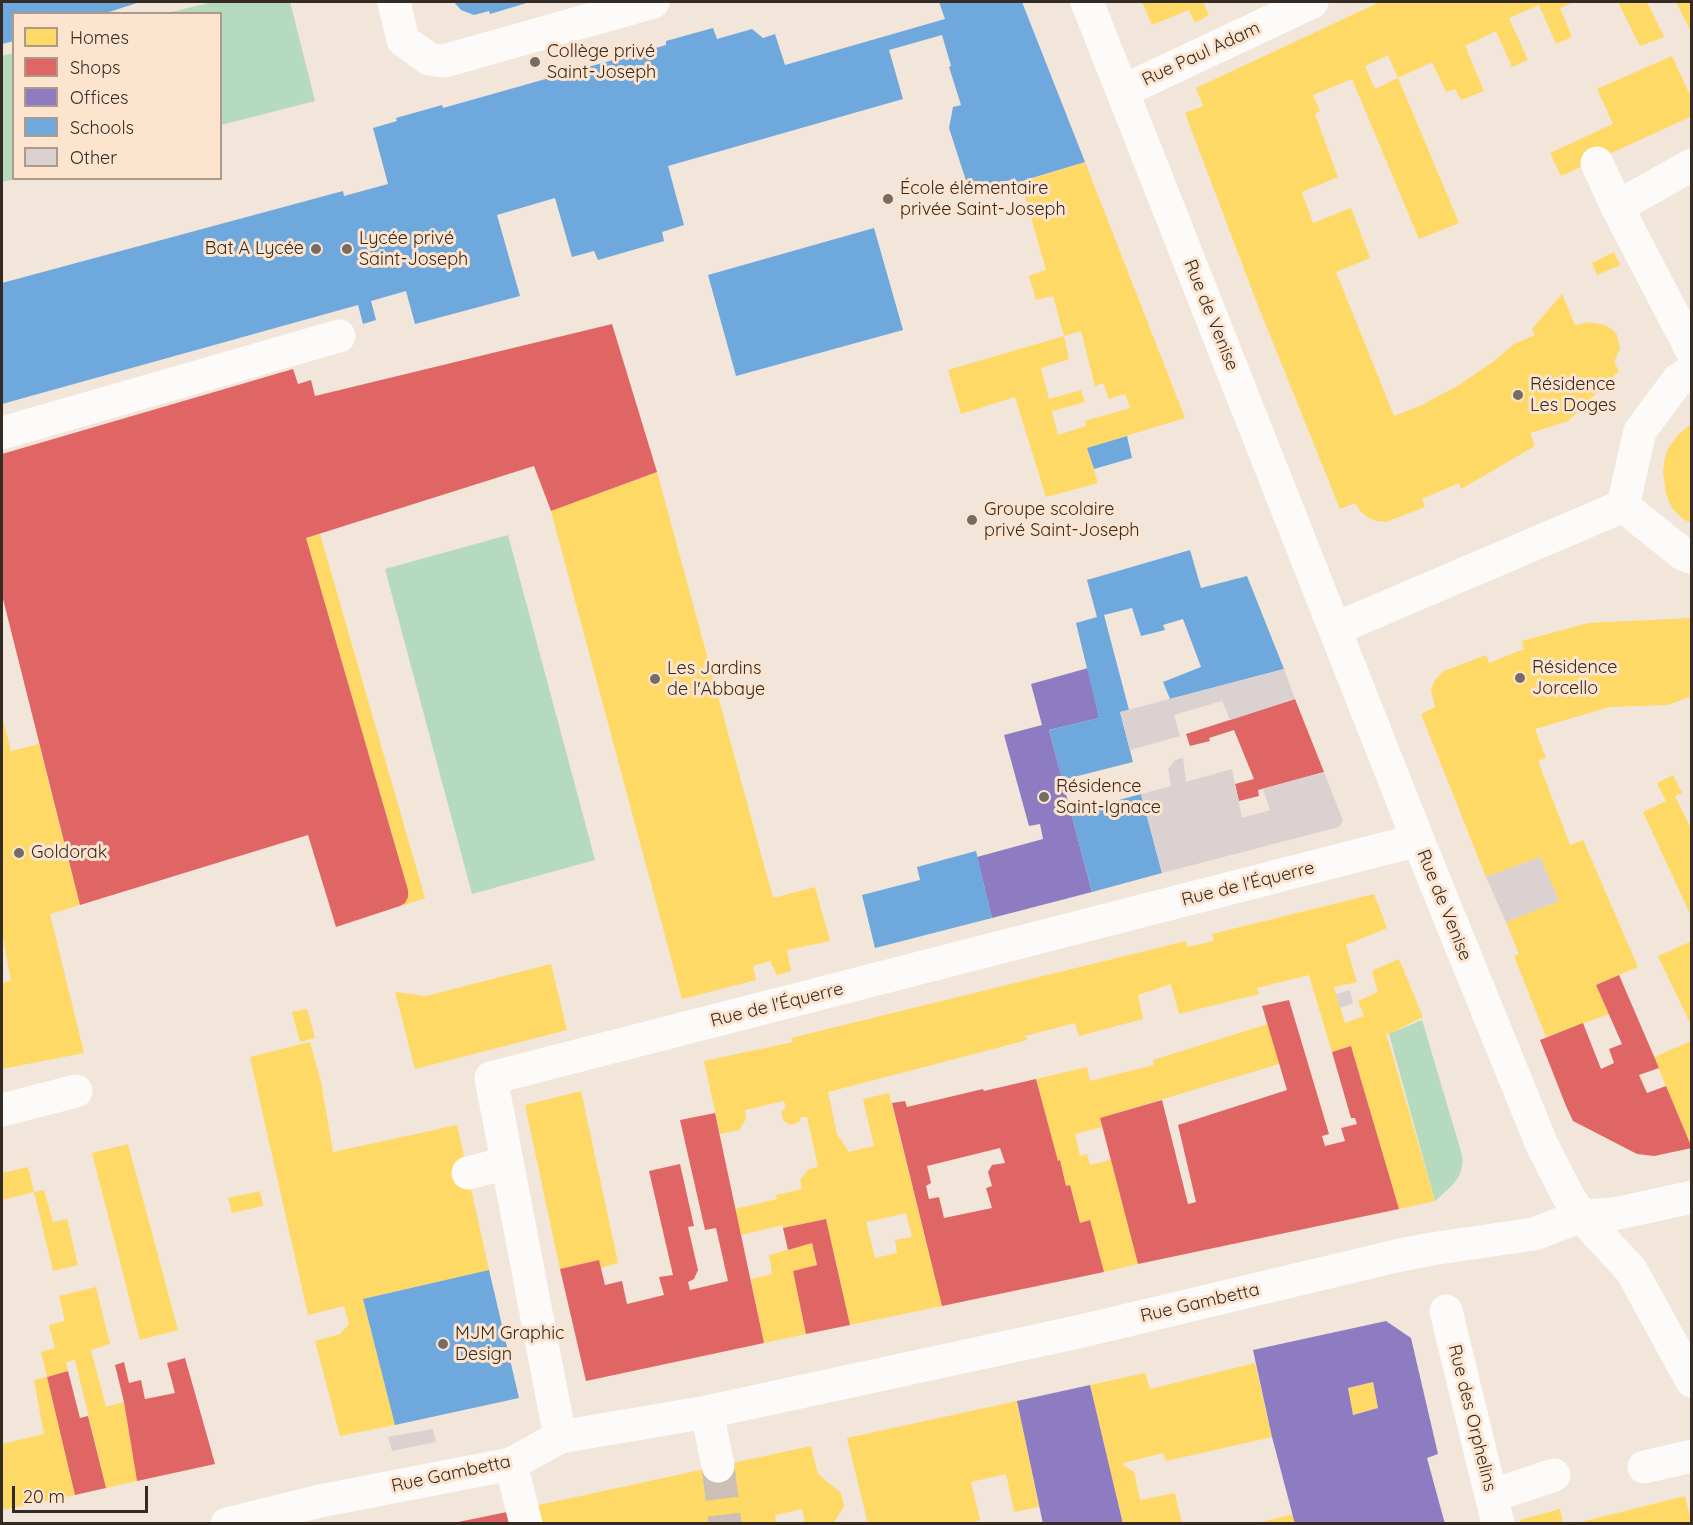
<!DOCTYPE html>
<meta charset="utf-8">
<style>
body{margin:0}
#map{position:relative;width:1693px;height:1525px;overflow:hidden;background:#f2e5da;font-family:Quicksand,sans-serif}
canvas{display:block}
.frame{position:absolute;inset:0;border:3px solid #342b24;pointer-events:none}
.legend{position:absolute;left:12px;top:12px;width:210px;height:168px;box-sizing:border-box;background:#fce4cf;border:2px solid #ac9a8b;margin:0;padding:8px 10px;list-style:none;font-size:18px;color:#342b24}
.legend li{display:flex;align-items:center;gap:12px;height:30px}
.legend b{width:30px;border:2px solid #ac9a8b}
.scale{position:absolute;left:12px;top:1486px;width:136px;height:27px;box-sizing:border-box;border:3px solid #342b24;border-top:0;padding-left:8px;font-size:18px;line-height:21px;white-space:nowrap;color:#342b24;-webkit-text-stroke:4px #fce4cf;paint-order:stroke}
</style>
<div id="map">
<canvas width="1693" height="1525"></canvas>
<div class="frame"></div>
<ul class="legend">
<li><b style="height:16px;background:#ffd966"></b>Homes</li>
<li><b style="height:16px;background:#e06666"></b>Shops</li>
<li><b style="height:16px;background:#8e7cc3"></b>Offices</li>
<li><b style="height:16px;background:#6fa8dc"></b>Schools</li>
<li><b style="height:16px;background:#dbd1d1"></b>Other</li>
</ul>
<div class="scale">20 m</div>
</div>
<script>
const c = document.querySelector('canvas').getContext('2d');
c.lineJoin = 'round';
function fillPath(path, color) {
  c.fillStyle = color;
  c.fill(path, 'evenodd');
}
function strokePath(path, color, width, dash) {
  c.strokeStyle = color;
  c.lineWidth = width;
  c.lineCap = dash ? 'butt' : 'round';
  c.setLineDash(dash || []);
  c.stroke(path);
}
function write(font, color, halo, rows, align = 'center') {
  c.font = font + ' Quicksand,sans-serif';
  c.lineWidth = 6;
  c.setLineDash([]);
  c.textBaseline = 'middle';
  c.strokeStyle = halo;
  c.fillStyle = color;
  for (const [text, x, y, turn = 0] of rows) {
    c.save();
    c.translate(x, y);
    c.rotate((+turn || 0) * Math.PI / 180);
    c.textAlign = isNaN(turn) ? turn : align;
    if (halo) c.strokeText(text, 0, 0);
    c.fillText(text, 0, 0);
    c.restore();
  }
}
const green = new Path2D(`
 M213,2H290L315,101L221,125L220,14L167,13Z
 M13,53L14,178L16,179L2,182V56Z
 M508,535L595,860L472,894L385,569Z
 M1422,1020L1462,1155C1465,1178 1451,1186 1435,1201L1389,1034Z`);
const homes = new Path2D(`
 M1142,2H1203L1209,15L1195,23L1189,10L1152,25Z
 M1380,2H1574L1560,8L1572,37L1556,44L1539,5L1509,18L1528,60L1512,67L1496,31L1465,46L1484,91L1461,100L1455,89L1446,92L1432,62L1398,78L1388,55L1365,66L1375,89L1398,78L1459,223L1419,239L1352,79L1313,95L1320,111L1315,114L1338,177L1302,192L1313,223L1351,208L1370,258L1336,272L1394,416L1422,405L1459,385L1494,361L1514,344L1535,335L1532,329L1562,294L1575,325L1589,322L1605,325L1613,330L1617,335L1620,348L1614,362L1619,371L1568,421L1530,433L1535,446L1461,489L1459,483L1422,499L1425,507L1386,522L1377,521L1369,518L1361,512L1355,503L1340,509L1255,298L1185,113L1203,106L1196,88Z
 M1618,2H1647L1664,37L1640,46Z
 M1676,2H1692V34Z
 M1672,56L1689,93L1692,92V116L1561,176L1550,153L1613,124L1597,89Z
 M1085,162L1185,418L1087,448L1098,483L1046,497L1015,397L961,414L948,370L1064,336L1053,296L1036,300L1029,276L1046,270L1021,182ZM1081,331L1095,386L1103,383L1109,399L1125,394L1130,408L1085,421L1086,426L1058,435L1052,411L1085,402L1081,390L1049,399L1041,368L1069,359L1064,336Z
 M1614,252L1620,265L1597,275L1592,263Z
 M1692,423V524L1682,518L1672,508L1666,494L1663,472L1665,457L1669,447L1678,435Z
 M657,472L773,898L815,887L830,941L787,950L791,971L777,975L770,961L753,966L756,980L682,999L551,511Z
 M320,534L425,898L402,906L408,897V890L306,538Z
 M1692,618V696L1668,705L1610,707L1535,729L1546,758L1538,761L1570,845L1583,840L1638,967L1596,985L1609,1014L1546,1037L1514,956L1519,954L1506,922L1559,901L1540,857L1486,877L1421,714L1435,707L1431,690L1435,680L1444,671L1486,655L1489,663L1524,649L1522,641L1588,623Z
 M2,716L11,751L39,744L80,905L50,914L84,1053L2,1069V983L11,981L2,932Z
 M1673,775L1682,793L1675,796L1692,831V918L1643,812L1666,801L1657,783Z
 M1374,894L1387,928L1346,945L1357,982L1334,987L1345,1023L1364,1016L1358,1001L1378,992L1372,971L1399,959L1423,1017L1389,1034L1386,1033L1435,1201L1399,1209L1351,1046L1332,1052L1309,975L1257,988L1259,994L1179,1014L1171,984L1138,995L1143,1019L1079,1036L1075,1023L1025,1036L1027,1040L974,1054L828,1092L837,1134L849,1152L874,1146L863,1099L889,1093L942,1306L850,1325L826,1219L783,1228V1225L741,1235L735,1209L777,1199L776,1195L802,1189L800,1180L809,1169L818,1167L807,1117H801L799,1122L790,1125L784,1121L781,1112L786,1107L784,1101L745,1110L746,1119L739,1130L720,1134L704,1061L793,1042L791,1038L1186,941L1187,947L1214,941L1212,934ZM906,1213L912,1237L895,1240L897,1253L875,1258L866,1222Z
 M1692,941V1027L1658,956Z
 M551,964L567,1030L415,1069L395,992L426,996Z
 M307,1009L315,1038L300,1042L292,1012Z
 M1268,1024L1279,1064L1100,1118L1102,1127L1075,1134L1080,1156L1087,1154L1090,1165L1111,1160L1138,1264L1104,1272L1090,1220L1080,1223L1070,1185L1066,1186L1060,1160L1058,1161L1036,1079L1087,1067L1090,1081L1154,1065L1153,1060Z
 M1691,1041V1146L1654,1057Z
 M310,1042L321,1082L333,1152L457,1125L489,1270L363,1299L395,1425L340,1436L315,1341L340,1334L349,1324L344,1306L308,1315L250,1057Z
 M581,1091L618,1263L601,1268L599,1260L560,1269L525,1105Z
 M128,1144L178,1330L140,1340L92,1153Z
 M28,1167L34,1192L44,1190L53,1222L67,1219L78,1265L53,1271L34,1192L2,1200V1173Z
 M260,1191L263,1206L232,1213L228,1198Z
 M812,1243L817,1265L793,1271L806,1334L764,1343L751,1279L772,1274L769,1255Z
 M96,1287L110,1344L91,1350L106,1407L124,1402L137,1481L106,1488L75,1360L66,1362L68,1371L47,1377L41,1352L55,1348L49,1325L65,1321L59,1296Z
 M1255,1363L1272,1437L1166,1461L1163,1453L1123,1463V1465L1134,1472L1140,1500L1175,1493L1182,1524H1123L1090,1385L1145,1373L1150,1389Z
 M47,1377L75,1495L2,1510V1444L44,1434L34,1380Z
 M1373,1382L1378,1408L1353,1415L1348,1388Z
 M1017,1401L1039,1507L1014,1512L1006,1474L971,1482L980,1520L965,1524H868L847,1438Z
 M811,1446L818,1474L841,1493L844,1506L833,1524H805L802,1509L775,1515L776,1524H534L530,1507Z
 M1685,1496L1692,1524H1649V1522L1641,1524H1573Z
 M1560,1509L1563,1524H1521L1520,1520Z
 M1293,1514L1295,1524H1258V1523Z`);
const shops = new Path2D(`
 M612,324L657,472L551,511L534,466L306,538L408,890V897L405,903L400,906L336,927L308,835L80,905L2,595V454L293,369L298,384L311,380L315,396Z
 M1295,699L1324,772L1258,790L1259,796L1239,801L1235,784L1254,779L1234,730L1209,738L1210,741L1190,746L1186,734Z
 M1619,975L1659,1068L1639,1075L1647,1093L1666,1086L1692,1148L1654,1156L1637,1154L1573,1121L1566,1106L1540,1040L1583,1023L1601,1069L1614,1063L1609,1049L1622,1044L1596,985Z
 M1289,1000L1329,1134L1322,1136L1325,1146L1345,1141L1341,1128L1357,1124L1355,1118H1351L1332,1052L1351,1046L1399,1209L1138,1264L1100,1118L1162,1100L1188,1204L1196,1202L1178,1125L1287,1090L1262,1006Z
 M1036,1079L1058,1161L1060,1160L1066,1186L1070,1185L1080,1223L1090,1220L1104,1272L942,1306L892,1103L905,1101L907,1107L983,1089L984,1091ZM1000,1148L1005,1163L992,1165L988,1172L992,1186L986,1188L992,1208L944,1218L939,1197L929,1199L926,1186L931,1183L927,1166Z
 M715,1113L764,1343L586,1381L560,1269L599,1260L605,1285L622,1281L627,1304L664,1295L659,1277L673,1275L649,1171L680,1164L694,1226L688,1227L698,1270L694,1279L688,1282L690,1290L728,1281L716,1228L705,1230L680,1120Z
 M826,1219L850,1325L806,1334L793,1271L817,1265L812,1243L788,1250L783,1228Z
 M185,1358L215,1464L137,1481L124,1402L115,1365L124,1362L129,1383L141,1380L145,1399L175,1393L167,1363Z
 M68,1371L80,1418L88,1416L106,1488L75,1495L47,1377Z
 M507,1512L510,1524H458V1522Z`);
const offices = new Path2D(`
 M1088,668L1099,718L1049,730L1092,892L992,918L977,857L1043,839L1040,824L1029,826L1004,735L1042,725L1031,684Z
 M1386,1321L1411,1338L1438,1454L1427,1458L1445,1524H1295L1272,1437L1253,1350ZM1373,1382L1378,1408L1353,1415L1348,1388Z
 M1090,1385L1123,1524H1043L1017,1401Z`);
const schools = new Path2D(`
 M2,2H140L103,14H14V41L2,44Z
 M454,2H530L490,14L489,11L474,15L461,10Z
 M939,2H1022L1085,162L1012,184L1011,180L969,190L949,128L953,107L961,105L949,67L951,66L942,35L889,50L903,99L668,166L684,225L662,232L664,241L598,260L594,251L572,257L555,198L497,215L520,296L415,324L406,291L371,301L376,320L363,324L358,305L2,404V283L343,191L344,196L388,184L373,128L397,121L396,118L442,105L443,108L666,45V41L713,28L717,39L752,29L763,38L775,34L785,65L945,19Z
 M874,228L903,330L736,376L708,275Z
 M1127,436L1132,458L1094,469L1087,448Z
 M1190,550L1201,588L1247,576L1284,669L1170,699L1163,682L1201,667L1183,619L1163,625L1165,630L1141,636L1132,608L1104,615L1129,710L1120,712L1133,762L1062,780L1049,730L1099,718L1076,623L1097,617L1087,580Z
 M1141,794L1162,873L1092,892L1071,813Z
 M976,851L992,918L875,948L862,895L920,880L917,867Z
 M489,1270L519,1398L395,1425L363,1299Z`);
const building = new Path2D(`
 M1284,669L1295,699L1230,720L1222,701L1174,715L1180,736L1130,750L1120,712Z
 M1183,758L1186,782L1232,769L1242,818L1270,810L1263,789L1324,772L1343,821L1339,827L1162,873L1141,794L1171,786L1168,769L1175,760Z
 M1540,857L1559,901L1506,922L1486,877Z
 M1350,990L1353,1003L1340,1008L1336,994Z
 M433,1429L436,1442L392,1451L388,1437Z`);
const minorTunnel = new Path2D(`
 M718,1466L725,1524`);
const minor = new Path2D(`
 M394,2L403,40L429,59L444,61L653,2
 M1087,2L1418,840L1542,1145L1568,1196L1581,1216L1631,1270L1692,1381
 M1123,91L1312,2
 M1597,163L1617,207L1692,351
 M1617,207L1692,165
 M1692,371L1678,380L1640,431L1623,506L1683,554L1692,558
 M2,433L339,336
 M1335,629L1623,506
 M2,1110L76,1091
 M468,1173L507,1163
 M1446,1311L1498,1524
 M707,1412L718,1466
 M560,1437L491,1078L1418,840
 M511,1464L526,1524
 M1644,1467L1692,1456
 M1491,1496L1554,1475
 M227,1524L320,1501L511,1464L560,1437L707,1412L1082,1331L1396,1256L1431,1249L1534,1234L1581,1216L1614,1214L1692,1197`);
const markers = [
 [535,62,6,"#766c64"],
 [888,199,6,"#766c64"],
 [316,249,6,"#766c64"],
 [347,249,6,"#766c64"],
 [1518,395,6,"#766c64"],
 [972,520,6,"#766c64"],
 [1520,678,6,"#766c64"],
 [655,679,6,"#766c64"],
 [1044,797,6,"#766c64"],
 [19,853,6,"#766c64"],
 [443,1344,6,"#766c64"]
];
const poiNames = [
 ["Collège privé",547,52],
 ["Saint-Joseph",547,73],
 ["École élémentaire",900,189],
 ["privée Saint-Joseph",900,210],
 ["Lycée privé",359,239],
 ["Saint-Joseph",359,260],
 ["Bat A Lycée",304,249,"right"],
 ["Résidence",1530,385],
 ["Les Doges",1530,406],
 ["Groupe scolaire",984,510],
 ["privé Saint-Joseph",984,531],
 ["Résidence",1532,668],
 ["Jorcello",1532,689],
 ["Les Jardins",667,669],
 ["de l'Abbaye",667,690],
 ["Résidence",1056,787],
 ["Saint-Ignace",1056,808],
 ["Goldorak",31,853],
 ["MJM Graphic",455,1334],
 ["Design",455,1355]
];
const streetNames = [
 ["Rue Paul Adam",1201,54,-25],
 ["Rue de Venise",1211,315,68],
 ["Rue de l'Équerre",1248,884,-14],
 ["Rue de Venise",1444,905,68],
 ["Rue de l'Équerre",777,1005,-14],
 ["Rue Gambetta",1200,1303,-13],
 ["Rue des Orphelins",1472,1418,76],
 ["Rue Gambetta",451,1474,-12]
];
fillPath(green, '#b5dabd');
fillPath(homes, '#ffd966');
fillPath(shops, '#e06666');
fillPath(offices, '#8e7cc3');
fillPath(schools, '#6fa8dc');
fillPath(building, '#dbd1d1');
strokePath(minorTunnel, '#ccc0b6', 33, [33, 16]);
strokePath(minor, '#fdfbf9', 33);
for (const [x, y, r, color] of markers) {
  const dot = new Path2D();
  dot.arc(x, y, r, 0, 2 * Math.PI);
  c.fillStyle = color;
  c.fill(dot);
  strokePath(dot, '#fce4cf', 2);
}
write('18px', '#342b24', '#fce4cf', poiNames, 'left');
write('18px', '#342b24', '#fce4cf', streetNames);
</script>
